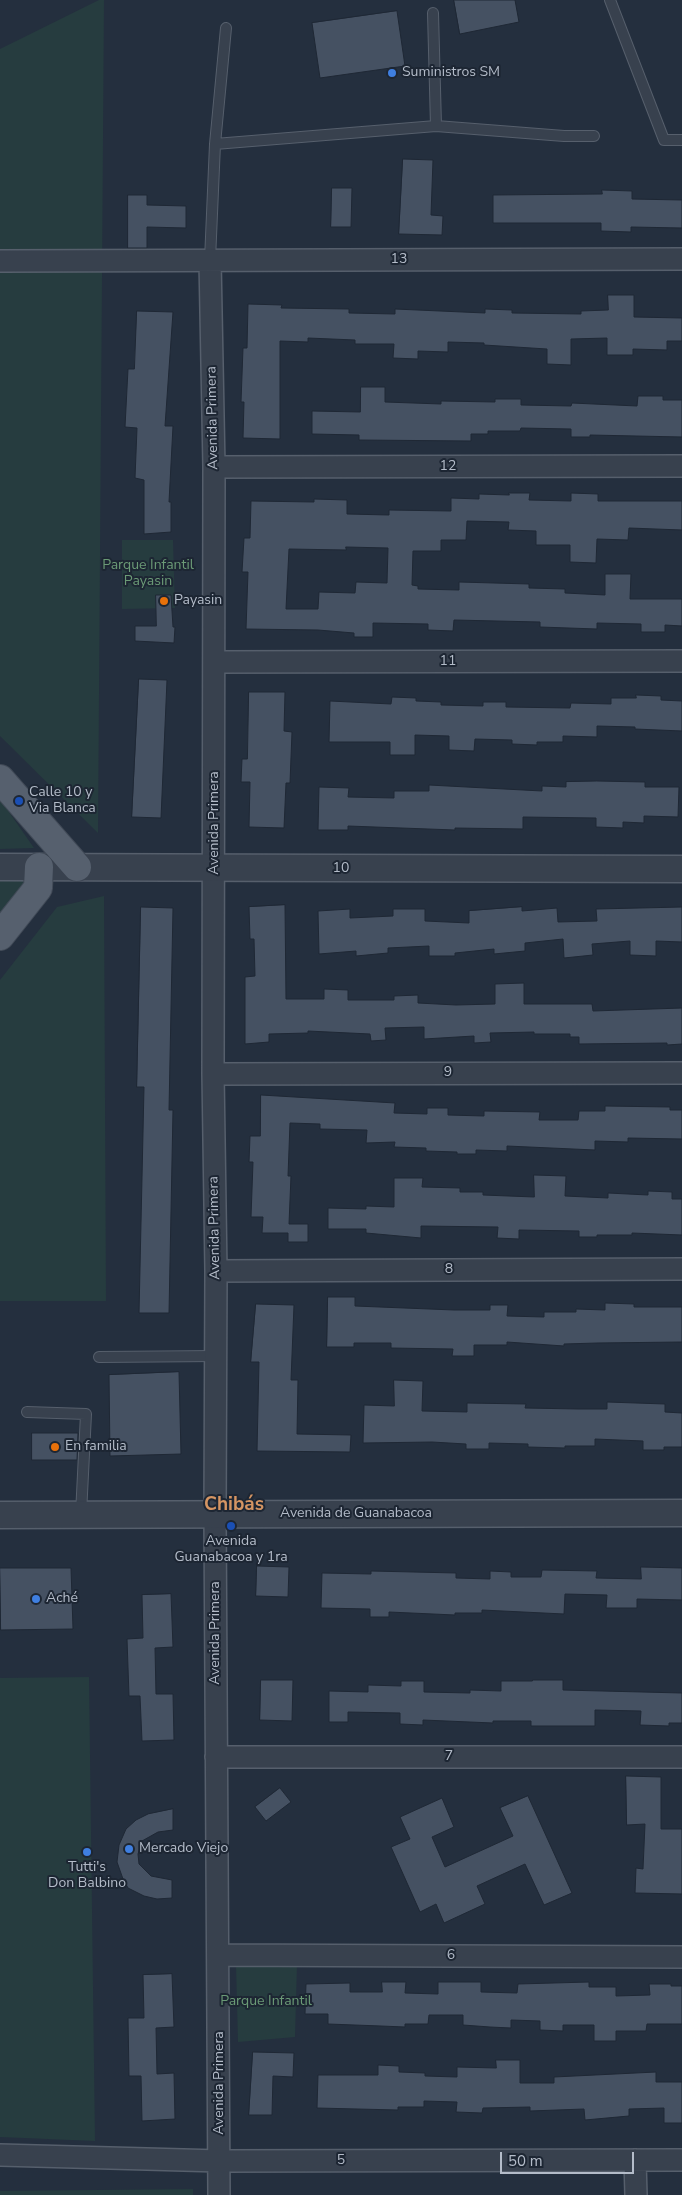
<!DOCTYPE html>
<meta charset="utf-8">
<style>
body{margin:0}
#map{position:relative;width:682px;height:2195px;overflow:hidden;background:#242f3e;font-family:"Nunito Sans",sans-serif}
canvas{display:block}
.scale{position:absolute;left:500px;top:2152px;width:134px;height:22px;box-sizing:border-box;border:2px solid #b4bcc9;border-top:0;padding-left:6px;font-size:15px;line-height:18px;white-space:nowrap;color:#b4bcc9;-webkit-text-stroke:4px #1d2633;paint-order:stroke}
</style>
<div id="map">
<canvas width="682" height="2195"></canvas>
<div class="scale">50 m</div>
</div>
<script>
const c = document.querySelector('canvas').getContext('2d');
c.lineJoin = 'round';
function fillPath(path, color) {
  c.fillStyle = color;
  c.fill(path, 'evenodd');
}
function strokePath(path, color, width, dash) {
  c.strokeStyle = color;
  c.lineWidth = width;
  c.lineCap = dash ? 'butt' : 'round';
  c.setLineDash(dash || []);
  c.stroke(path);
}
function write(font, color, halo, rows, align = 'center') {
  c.font = font + ' "Nunito Sans",sans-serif';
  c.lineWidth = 4;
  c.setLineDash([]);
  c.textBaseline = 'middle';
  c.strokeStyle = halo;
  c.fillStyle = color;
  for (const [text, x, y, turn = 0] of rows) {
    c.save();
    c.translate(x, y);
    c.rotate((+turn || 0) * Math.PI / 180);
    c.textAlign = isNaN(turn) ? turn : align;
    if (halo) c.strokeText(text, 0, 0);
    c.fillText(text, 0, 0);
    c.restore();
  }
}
const green = new Path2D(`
 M99,0H104L98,833L0,736V49Z
 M122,540H173L175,608L122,609Z
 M0,799L34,848L0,849Z
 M0,879L25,880L28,885L0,925Z
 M104,896L106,1301H0V980L57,907Z
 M89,1677L95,2141L0,2137V1678Z
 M297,1964L295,2037L238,2042L236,1966Z
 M193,2189V2195H0V2191Z`);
const building = new Path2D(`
 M454,0H515L519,22L460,34Z
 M397,11L405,66L320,78L312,23Z
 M403,159L433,160L431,215L443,216L442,235L399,234Z
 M332,188H352L351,227H331Z
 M602,190L632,191V199L682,200V228L631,227V232L601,231V223H493V195L602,194Z
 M128,195H147V205L186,206V228L147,227V248H128Z
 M608,295H634V317L682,318V341H667V350L633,349V355H607V338L571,339V365L547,364V349L484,345V343L448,342V352L418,351V359L393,358L394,344H355V340L308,338V342L280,341V439L243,438L244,402H241L243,348H247L248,304L282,305L281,308L349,309V313L395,314V309L485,313V309L512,310V313L581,314V311L608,310Z
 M137,311L173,312L165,426H173L169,502H171V532L144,534V480L135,478L137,428L125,427L128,369H134Z
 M361,387H385V402L441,404V401L495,402V399H521V405L571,406L572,403L637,406L638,396H663V400H682V437L590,435V437H571V429L521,428L520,431H488V434H471V441L359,440V435L312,434V411L360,412Z
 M509,493H530L529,500L571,501V493L598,494V501H682V530L629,528L628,540L597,539L596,563L570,562V545H536V531L508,530L509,522L467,521L466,540H441V551H413L412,585L418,586V589L459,590V582L529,584V588L565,589V593L605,595V574H631L630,599H682V626L665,625V632H641V624L597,623V629L540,627V622L454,620L453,631L428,630V624L373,623V637H354V633L318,630L246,629L248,572H242L244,538H250L251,501L314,502V499L347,500V514L389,515V510L451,511V498L479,499V494L509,495ZM346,547L388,548L387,583L356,582L355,593L319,592L318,609H286L289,549L346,550Z
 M156,595H171L173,627H175L174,643L135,641V626H156Z
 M139,679L167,680L161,818L132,817Z
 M249,692H285L284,731L292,732L290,783H286L284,828L249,827L250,782H241L242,759H247Z
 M636,695L661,696V700L682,701V731L635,729V727L597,726V737L563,736V742H537V745L512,744V740L475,739L474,751L449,750V736L415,735V755H390V742H329L330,701L391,704L392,697L416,698V701L441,702V705L483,706V702H506V707L570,708L571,703L611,704V698H636Z
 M597,781L645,782V787H679L678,817L644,816V823L623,822V828L596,827V818L523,817V829L455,828V830L348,826V830H318L319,787L349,788L348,797L394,798V791H429V785L542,791V786L566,787V782Z
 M285,905L286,999H324V989L348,990V1000H394V996L418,995V1003L456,1005L495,1004V984L524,983V1004H592L593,1011L682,1008V1044L667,1045V1043L579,1044V1037H570V1034H534V1032L490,1033L491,1042L474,1043V1036L424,1039V1027L385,1028L386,1040L371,1041L370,1034L308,1031V1033L269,1034V1042L245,1044V977L255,976L254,939H250L249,907Z
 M141,907L173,908L169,1110H173L169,1313H139L144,1087H137Z
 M522,907V911L557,908L558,922L597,921L596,909L682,907V942L656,941V956L630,955V941L592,944L593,955L564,958L563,939L525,943V951L494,954V949L455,953V956H429V946L388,948V953L356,956V951L319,954L318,911L350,909V918L393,916V909H425V921L469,923V911Z
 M261,1095L395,1103L394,1113L427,1114V1108H448V1115L484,1116V1111L540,1112L539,1120H578L579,1111H605V1106L670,1107V1110H682V1139L628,1138V1142L595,1141V1150L507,1146V1151L476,1150V1154H457V1152L426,1151V1148L394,1147L395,1142L366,1143L367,1130L320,1129V1124L290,1123L288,1176H291L289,1224H308V1242H288V1233H262L263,1217H251L253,1162H249L250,1136H260Z
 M534,1175L566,1176L565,1196L608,1198V1193L648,1195V1191L672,1192V1199H682V1235L632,1233V1235H597V1237H579V1231L519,1230V1239L497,1238L498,1227L421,1226V1238L366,1233V1229H328V1208L366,1209V1206L394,1207V1178H423L422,1187L460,1188V1192H483V1195L534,1197Z
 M328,1297H355V1306L454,1310H490V1305H508L507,1316L544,1317V1312H576V1309L605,1310V1303L634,1304V1307H682V1342L597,1343L564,1344V1346L507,1342V1345H474V1356H452L453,1349L391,1348V1343H354V1347H327Z
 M256,1304L294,1305L291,1380H298L297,1434L351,1435L350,1452L257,1451L259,1362H251Z
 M179,1372L181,1454L110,1456L109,1375Z
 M394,1380L423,1381L422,1411L467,1412V1403L526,1404L525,1408L578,1409H607V1402L665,1404V1412L682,1413V1447H664V1450H643V1441L595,1439V1446H565V1448L528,1447V1444L489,1443V1449H466V1444L432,1442L363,1443L364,1405L394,1406Z
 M32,1433H78L77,1460H32Z
 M257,1566L289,1567L288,1597L256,1596Z
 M641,1567L682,1568V1600L637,1599V1608H606L607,1595L565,1594L564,1614L482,1610V1613H455V1615L389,1612V1617H370V1609L321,1608L322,1573L371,1574V1571L456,1573V1578L490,1579V1571L511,1572V1577H541L542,1570L597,1571L596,1578L641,1579Z
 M0,1568H71L73,1629L1,1630Z
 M171,1594L173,1647L155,1648L156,1694H173L174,1740L142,1741L140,1696H129L127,1639L143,1638L142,1595Z
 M261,1680H293L292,1721L260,1720Z
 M533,1680H563V1690L682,1693V1723H669V1726L640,1725L641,1711L595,1710V1726H531V1721H493V1723L423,1720V1725L400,1724V1713L348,1712V1722H329V1691L368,1692V1685L401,1686V1681H424V1692L470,1693V1690L501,1691V1681H532Z
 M626,1776L661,1777V1829H682V1894L635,1893L636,1868L643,1869L645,1824L627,1825Z
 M280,1788L291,1802L266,1821L255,1807Z
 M528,1796L572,1893L544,1905L525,1864L477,1886L485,1904L444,1923L436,1904L420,1912L391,1847L410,1839L400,1817L442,1798L454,1827L432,1837L445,1867L513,1836L500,1808Z
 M173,1809V1830L158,1832L142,1841L138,1854L139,1864L151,1876L172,1880V1898L157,1899L144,1896L128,1888L123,1879L117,1862L119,1845L126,1829L136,1820L148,1814Z
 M172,1974L174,2027L156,2028L157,2074L174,2073L175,2119L142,2121L141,2076H129L128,2018H144L143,1975Z
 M382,1982H406L405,1993L438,1994V1982H481V1992L517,1993L518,1984L589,1982V1987H616V1996L650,1995L649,1984H671V1986H682V2024H647L646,2031H616V2041H594V2025H563V2031L540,2030V2021L511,2020V2028L490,2027L463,2025V2015H429L428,2024H405V2027L381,2026L328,2024V2014H305L306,1984L350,1983V1992H382Z
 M253,2052L294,2053L293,2077L273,2076L272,2115H249Z
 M496,2060H520V2083H554V2077L656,2072V2082H682V2123H664V2108L629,2109V2116L585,2120L584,2109L530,2111V2107L483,2108L482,2113L456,2112L457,2102L424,2101V2107H398V2110L317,2108L318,2075H378V2065L399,2066V2072L425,2073V2076L457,2077V2067L496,2068Z`);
const service = new Path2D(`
 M610,0L664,140H682
 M436,126L564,136H594
 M215,144L436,126L433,13
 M210,260L215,144L226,28
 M99,1357L216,1356
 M27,1412L86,1414L81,1514`);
const minor = new Path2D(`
 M210,260L214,467L213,1074L216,1271L215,1514L219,2195
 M0,261L682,259
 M214,467L682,466
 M214,662L682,661
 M213,1074L682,1073
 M216,1271L682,1269
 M216,1757H682
 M219,1955L682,1957
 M0,2155L220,2161L682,2160
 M635,2160L636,2195`);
const tertiary = new Path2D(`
 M0,867L682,869
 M0,1515L682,1513`);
const primary = new Path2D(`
 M0,779L77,867
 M0,936L38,888L39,867`);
const markers = [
 [392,73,5,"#3f7fe0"],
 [164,601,5,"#e8710a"],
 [19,801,5,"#1a4fb4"],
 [55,1447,5,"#e8710a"],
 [231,1526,5,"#1a4fb4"],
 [36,1599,5,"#3f7fe0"],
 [129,1849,5,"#3f7fe0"],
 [87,1852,5,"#3f7fe0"]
];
const poiNames = [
 ["Suministros SM",402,73],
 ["Payasin",174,601],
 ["Calle 10 y",29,793],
 ["Via Blanca",29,809],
 ["En familia",65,1447],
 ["Avenida",231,1542,"center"],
 ["Guanabacoa y 1ra",231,1558,"center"],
 ["Aché",46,1599],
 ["Mercado Viejo",139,1849],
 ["Tutti's",87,1868,"center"],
 ["Don Balbino",87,1884,"center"]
];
const streetNames = [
 ["13",399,260],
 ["Avenida Primera",213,418,-91],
 ["12",448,467],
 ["11",448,662],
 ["Avenida Primera",215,823,-90],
 ["10",341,869],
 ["9",448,1073],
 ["Avenida Primera",215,1228,-91],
 ["8",449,1270],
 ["Avenida de Guanabacoa",356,1514],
 ["Avenida Primera",216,1633,-90],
 ["7",449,1757],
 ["6",451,1956],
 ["Avenida Primera",220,2083,-90],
 ["5",341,2161]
];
const parkNames = [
 ["Parque Infantil",148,566],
 ["Payasin",148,582],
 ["Parque Infantil",266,2002]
];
const districtNames = [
 ["Chibás",234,1505]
];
fillPath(green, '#263c3f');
fillPath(building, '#455162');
strokePath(building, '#1f2835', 1);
strokePath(service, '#565f6c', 12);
strokePath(minor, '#565f6c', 24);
strokePath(tertiary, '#565f6c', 29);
strokePath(primary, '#414a57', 30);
strokePath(service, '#38414e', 10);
strokePath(minor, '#38414e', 21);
strokePath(tertiary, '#38414e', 26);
strokePath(primary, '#56606e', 28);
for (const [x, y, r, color] of markers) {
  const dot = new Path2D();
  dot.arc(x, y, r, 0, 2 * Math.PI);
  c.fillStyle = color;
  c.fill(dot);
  strokePath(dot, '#1d2633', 2);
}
write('14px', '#b4bcc9', '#1d2633', poiNames, 'left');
write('14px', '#b4bcc9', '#1d2633', streetNames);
write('14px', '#6b9a76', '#1d2633', parkNames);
write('bold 19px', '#d59563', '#1d2633', districtNames);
</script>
